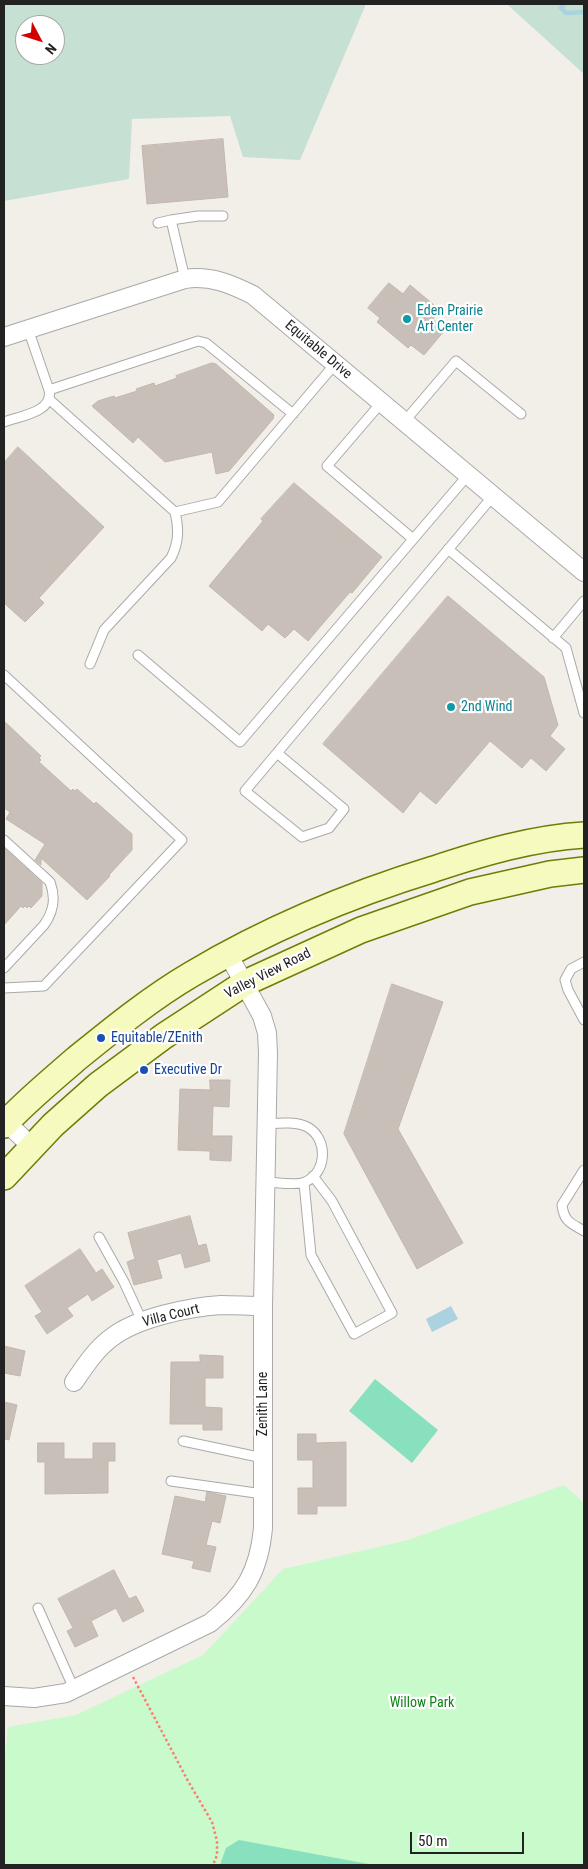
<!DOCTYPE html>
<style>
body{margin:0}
#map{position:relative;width:588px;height:1869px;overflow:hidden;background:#f2efe9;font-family:"Roboto Condensed",sans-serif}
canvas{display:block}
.frame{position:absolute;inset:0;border:5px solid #222;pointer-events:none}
.north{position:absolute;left:15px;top:15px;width:50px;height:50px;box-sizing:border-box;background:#fff;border:1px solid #a7a7a7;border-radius:50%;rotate:130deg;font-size:14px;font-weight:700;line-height:20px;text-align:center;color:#222}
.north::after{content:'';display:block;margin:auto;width:18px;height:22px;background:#d40000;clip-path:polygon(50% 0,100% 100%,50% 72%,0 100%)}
.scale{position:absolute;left:410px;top:1832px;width:114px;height:22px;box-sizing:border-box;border:2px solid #222;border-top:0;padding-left:6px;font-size:15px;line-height:18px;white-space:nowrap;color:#222;-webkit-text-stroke:4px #fff;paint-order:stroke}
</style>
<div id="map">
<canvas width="588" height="1869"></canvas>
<div class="frame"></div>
<div class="north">N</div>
<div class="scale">50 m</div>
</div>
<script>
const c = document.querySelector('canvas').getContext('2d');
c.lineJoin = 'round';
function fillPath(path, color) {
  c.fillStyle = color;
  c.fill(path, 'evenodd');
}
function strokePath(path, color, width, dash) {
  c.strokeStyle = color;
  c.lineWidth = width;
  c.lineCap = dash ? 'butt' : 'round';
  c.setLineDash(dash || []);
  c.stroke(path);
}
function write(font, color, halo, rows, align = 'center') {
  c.font = font + ' "Roboto Condensed",sans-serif';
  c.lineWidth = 4.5;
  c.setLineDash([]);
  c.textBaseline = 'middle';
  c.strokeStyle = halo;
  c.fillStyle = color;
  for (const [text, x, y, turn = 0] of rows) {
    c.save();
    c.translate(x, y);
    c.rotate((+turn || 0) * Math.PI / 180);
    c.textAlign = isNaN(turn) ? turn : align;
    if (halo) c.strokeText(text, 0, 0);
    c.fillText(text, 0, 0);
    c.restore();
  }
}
const wetland = new Path2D(`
 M4,4H366L300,160L243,157L230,116L132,119L129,179L4,201ZM25,25H55V55H25Z
 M507,4H584V74L510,7Z`);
const park = new Path2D(`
 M564,1485L584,1503V1865H4V1767L8,1727L76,1715L203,1655L283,1569L408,1540Z`);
const pitch = new Path2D(`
 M375,1379L438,1430L412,1463L349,1411Z
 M239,1840L374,1865H220L226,1848Z`);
const water = new Path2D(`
 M451,1306L458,1319L432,1332L426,1319Z`);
const stream = new Path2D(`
 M564,4L561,8L566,13L584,12`);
const building = new Path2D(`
 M223,139L228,197L147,204L142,146Z
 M389,283L403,294L410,285L440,310L433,319L445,330L424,355L411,345L408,348L377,322L380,318L368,308Z
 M212,363L216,364L274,415L273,419L229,471L216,474L212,452L165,462L138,437L133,443L92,406L98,401L114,396L115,398L137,391L136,389L154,383L155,386L177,378L176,376Z
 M18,447L104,527L39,598L44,603L25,622L4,603V463Z
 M294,483L382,557L352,593L350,592L308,641L294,629L285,638L268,624L262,631L209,586L263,521L261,519Z
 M448,596L544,677L558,725L550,736L565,749L546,771L531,758L522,768L490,741L436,804L420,791L403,813L323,744Z
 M4,721L41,756L39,758L41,760L39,762L71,791L73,789L75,791L77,789L94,804L96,802L132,834V850L109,875L110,876L87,900L41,858V865L35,860L45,844L6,819L10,812L4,808Z
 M4,848L42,883V896L31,908L29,906L27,908L25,906L23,908L21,906L4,925Z
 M392,984L443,1002L398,1129L463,1243L417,1269L344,1134Z
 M210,1080H230L229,1107L213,1106L212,1136H232L231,1161L210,1160V1151L178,1150L180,1089L210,1090Z
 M190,1216L198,1246L206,1244L210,1261L185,1268L181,1253L157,1260L162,1278L134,1285L127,1262L135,1259L128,1233Z
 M80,1249L96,1273L102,1269L114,1287L92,1301L88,1294L67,1308L73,1316L47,1334L35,1316L42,1312L25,1286Z
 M4,1346L25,1351L20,1376L4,1373Z
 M200,1355L223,1356V1378H205V1407L222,1408V1430H203V1424H170L171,1362H200Z
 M4,1402L17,1405L9,1440L4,1439Z
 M298,1434H316V1443L346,1442V1506H317V1514H298V1488H313V1460H298Z
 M38,1443H64V1459H93V1443H115V1461H108V1493L45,1494V1462H38Z
 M207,1492L226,1496L220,1523L212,1521L206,1545L216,1547L210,1572L192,1568L194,1561L162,1554L175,1496L205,1502Z
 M114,1570L129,1599L136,1596L144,1611L123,1622L116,1608L91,1621L98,1636L75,1647L67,1631L73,1628L58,1599Z`);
const path = new Path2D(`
 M133,1677L188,1781L212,1822L217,1841V1855L213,1865`);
const service = new Path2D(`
 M171,220L198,216H223
 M158,223L171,220L185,279
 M49,390L198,341L206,343L293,414
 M50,400L175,512
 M381,403L327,466L413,539
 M4,422C20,416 54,412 49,390L28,329
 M404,422L456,361L521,414
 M448,549L566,648L584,713
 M553,638L584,601
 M138,655L240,742L468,475
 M90,664L104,630L171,558C179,542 179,529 175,512L218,502L335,364
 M4,675L182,840L44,986L4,988
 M277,753L344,809L329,828L302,837L245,791L277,753L493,496
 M4,840L50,882C56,898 54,911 44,925L4,968
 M584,962L571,969L565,980L568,990L584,1020
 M584,1170L562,1205C564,1222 571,1223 584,1231
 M266,1182C275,1182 296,1186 305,1182C327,1173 328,1140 309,1128C298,1121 279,1123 267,1124
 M304,1183L311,1255L354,1334L392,1313L332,1201L313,1176
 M99,1237L124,1282L142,1321
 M183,1441L263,1458
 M171,1481L263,1494
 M38,1608L74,1689`);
const minor = new Path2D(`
 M4,337L185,279C210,275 231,284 253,295L584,572
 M4,1120L32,1147
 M74,1382C85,1366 95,1350 111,1338C136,1318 189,1307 221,1305C235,1305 249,1306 263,1306
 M4,1696L34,1698L66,1693L210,1623C244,1596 259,1572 263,1528V1306L268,1053L267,1033L262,1016L228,954`);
const secondary = new Path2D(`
 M4,1125C25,1102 52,1080 76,1059C113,1029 151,998 192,974C268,929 349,895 434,869C482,853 533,838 584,835
 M4,1177L53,1125L98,1085L164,1036L245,983L361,930L470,892L550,874L584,870`);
const markers = [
 [407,319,5,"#0f9aa8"],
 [451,707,5,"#0f9aa8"],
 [101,1038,5,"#1a4fb4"],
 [144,1070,5,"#1a4fb4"]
];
const cultureNames = [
 ["Eden Prairie",417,311],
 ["Art Center",417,327],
 ["2nd Wind",461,707]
];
const streetNames = [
 ["Equitable Drive",318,350,40],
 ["Valley View Road",268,974,-27],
 ["Villa Court",171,1316,-14],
 ["Zenith Lane",263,1404,-90]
];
const transitNames = [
 ["Equitable/ZEnith",111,1038],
 ["Executive Dr",154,1070]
];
const parkNames = [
 ["Willow Park",422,1703]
];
fillPath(wetland, '#c6e0d4');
fillPath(park, '#c8facc');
fillPath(pitch, '#88e0be');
fillPath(water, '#aad3df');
strokePath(stream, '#aad3df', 4.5);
fillPath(building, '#c7bfb8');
strokePath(building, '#c4b6ab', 1);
strokePath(service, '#a9a9a9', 11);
strokePath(minor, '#a9a9a9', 20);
strokePath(secondary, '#707d05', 28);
strokePath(path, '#fa8072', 2.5, [2.5, 2.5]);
strokePath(service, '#fff', 9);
strokePath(minor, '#fff', 18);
strokePath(secondary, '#f7fabf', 25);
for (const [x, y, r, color] of markers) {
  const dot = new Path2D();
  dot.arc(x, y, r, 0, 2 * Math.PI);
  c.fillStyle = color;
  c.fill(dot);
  strokePath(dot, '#fff', 2);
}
write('14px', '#0d838f', '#fff', cultureNames, 'left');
write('14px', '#222', '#fff', streetNames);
write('14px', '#164399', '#fff', transitNames, 'left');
write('14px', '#0c8416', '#fff', parkNames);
</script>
